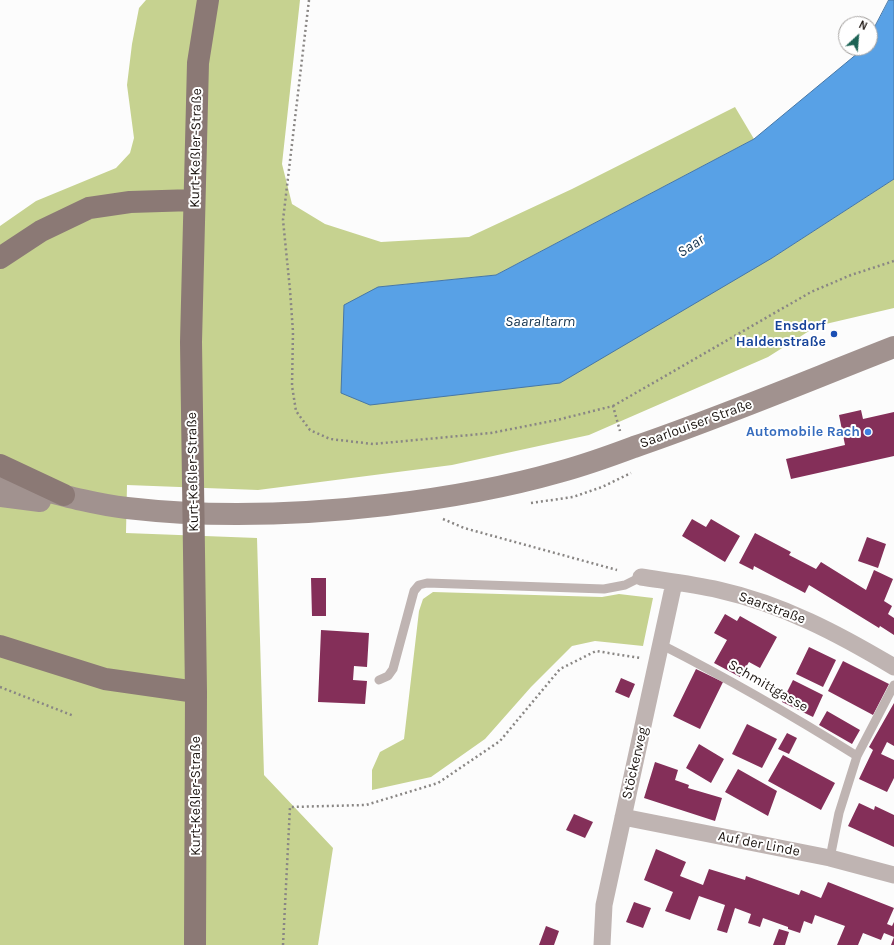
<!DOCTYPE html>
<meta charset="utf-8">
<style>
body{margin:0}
#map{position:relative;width:894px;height:945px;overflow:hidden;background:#fcfcfc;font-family:Karla,sans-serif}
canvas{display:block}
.north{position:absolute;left:838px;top:16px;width:40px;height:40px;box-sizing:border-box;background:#fff;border:1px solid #a4a19f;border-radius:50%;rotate:26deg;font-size:11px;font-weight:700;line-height:16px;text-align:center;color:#1b1410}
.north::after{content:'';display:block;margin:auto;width:14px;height:18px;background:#1c6355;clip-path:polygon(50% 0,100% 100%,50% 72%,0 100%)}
</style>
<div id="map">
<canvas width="894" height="945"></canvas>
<div class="north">N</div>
</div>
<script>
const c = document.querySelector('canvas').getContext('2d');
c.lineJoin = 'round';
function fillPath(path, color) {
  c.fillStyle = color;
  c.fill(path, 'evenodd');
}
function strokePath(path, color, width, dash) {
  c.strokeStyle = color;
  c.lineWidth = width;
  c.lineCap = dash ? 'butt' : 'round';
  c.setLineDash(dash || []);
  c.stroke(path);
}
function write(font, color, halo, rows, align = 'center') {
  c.font = font + ' Karla,sans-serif';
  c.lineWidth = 4;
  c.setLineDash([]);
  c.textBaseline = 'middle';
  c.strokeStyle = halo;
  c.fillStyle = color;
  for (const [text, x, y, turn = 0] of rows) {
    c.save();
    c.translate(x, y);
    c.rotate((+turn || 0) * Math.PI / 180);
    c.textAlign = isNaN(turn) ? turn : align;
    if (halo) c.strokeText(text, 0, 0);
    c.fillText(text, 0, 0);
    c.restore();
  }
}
const green = new Path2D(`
 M146,0H300L282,164L292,204L325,224L381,242L469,237L572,189L735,107L754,139L496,275L378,287L772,258L894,179V308L817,326L768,357L589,435L452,465L258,490L127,485L126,533L257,538L264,775L333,848L318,945H0V226L36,201L116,168L130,153L134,138L127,85L132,44L139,8Z
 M433,592L602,597L619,594L653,598L643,646L595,641L572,646L531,687L485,739L431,777L372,790V770L380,752L404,739L419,611L423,599Z`);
const water = new Path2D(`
 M889,0H894V179L772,258L560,383L370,405L341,393L344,305L378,287L496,275L754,139L864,48H870V36Z`);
const building = new Path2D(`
 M861,410L863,419L894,412V456L791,479L786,459L845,445L839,415Z
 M692,519L706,527L711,519L740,536L725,562L682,536Z
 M755,533L791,552L789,555L816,569L821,562L866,590L874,570L893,579L884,601L892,606L888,614L894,618V635L880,626L879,628L809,585L805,593L754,566L753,570L739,563Z
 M867,537L886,544L878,568L858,561Z
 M311,578H326V616H312Z
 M725,614L737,621L740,616L777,637L760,668L749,662L740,677L714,663L727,640L714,633Z
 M321,630L369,633L367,667L354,666L353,680L367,681L365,704L318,702Z
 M809,647L836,660L823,687L796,674Z
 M843,661L889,684L873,715L828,691Z
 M696,669L723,682L700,729L673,716Z
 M621,678L635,684L629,698L615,692Z
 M793,680L823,695L813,717L782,702Z
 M894,703V746L887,742L881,754L894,760V778L887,792L859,779L873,750L869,747Z
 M827,711L860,730L852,744L819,725Z
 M747,724L777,739L762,768L732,754Z
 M787,733L797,738L789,754L778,749Z
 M699,744L724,759L711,783L686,768Z
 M783,755L835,783L821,810L768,781Z
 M655,762L678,770L675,780L689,785L688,788L722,798L715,821L644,798Z
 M738,769L777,791L768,816L725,792Z
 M859,803L874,810L875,806L894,815V847L848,826Z
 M574,814L593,822L585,838L566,830Z
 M656,849L686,862L680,876L703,885L709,869L745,880L746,876L799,895L801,890L821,898L828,882L894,908L887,924L892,926L894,922V945H891L894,937L884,933L881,940L863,933L858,945H837L845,926L815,915L812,924L804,921L800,933L788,929V927L763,918L760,927L748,923L751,914L735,908L727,933L717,930L725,905L699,896L690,920L665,911L673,892L644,880Z
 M634,902L651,908L643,928L626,922Z
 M546,926L559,931L554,945H539Z
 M779,929L789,932L785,945H773Z`);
const path = new Path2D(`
 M309,0L283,220L290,290L293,332L292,386L296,411L310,430L330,439L373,444L491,433L557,420L613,406L620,431
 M613,406L811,292L851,275L894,261
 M531,503L573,497L602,487L631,473
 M443,519L464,528L617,570
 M0,687L74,716
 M283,945L290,807L366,805L438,783L500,741L560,669L596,651L640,658`);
const lane = new Path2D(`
 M662,645C729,679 793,716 857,756
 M379,680L388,676L393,669L414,591L419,585L427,583L604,589L625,585L641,577
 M830,858L839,813L857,756L894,685`);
const street = new Path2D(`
 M641,577C667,581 693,584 719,590C782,604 839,634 894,667
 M623,817L830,858L894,875
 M602,945L604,905L674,583`);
const secondary = new Path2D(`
 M0,479C42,489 84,503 127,508C213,518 300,515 386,505C445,498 503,488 559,472C585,465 610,456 634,447C722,417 807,381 894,347
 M0,496L40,501`);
const primary = new Path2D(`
 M0,258L41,231L89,208L130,202L194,200
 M0,465L64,495
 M0,646L105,679L196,692
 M195,945L196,692L191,342L198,63L208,0`);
const markers = [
 [834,334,4,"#1a4fb4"],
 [868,432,4,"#3f7fe0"]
];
const streetNames = [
 ["Kurt-Keßler-Straße",196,148,-89],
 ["Saarlouiser Straße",696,424,-20],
 ["Kurt-Keßler-Straße",193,472,-91],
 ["Saarstraße",772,608,20],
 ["Schmittgasse",768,686,30],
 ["Stöckerweg",635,763,-77],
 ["Kurt-Keßler-Straße",196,796,-90],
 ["Auf der Linde",759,844,11]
];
const transitNames = [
 ["Ensdorf",826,326],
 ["Haldenstraße",826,342]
];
const shopNames = [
 ["Automobile Rach",860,432]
];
const waterNames = [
 ["Saar",691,246,-34],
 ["Saaraltarm",540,322]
];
fillPath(green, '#c6d290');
fillPath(water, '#58a1e6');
strokePath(water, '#4677a6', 1);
fillPath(building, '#842f59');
strokePath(path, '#898684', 2.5, [2, 3]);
strokePath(lane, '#bfb4b2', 9);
strokePath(street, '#bfb4b2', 17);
strokePath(secondary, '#a1928f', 22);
strokePath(primary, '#8b7975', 22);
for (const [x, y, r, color] of markers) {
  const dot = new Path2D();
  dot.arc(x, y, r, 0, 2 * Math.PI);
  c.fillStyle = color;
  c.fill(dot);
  strokePath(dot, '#fff', 1.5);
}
write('14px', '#1b1410', '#fff', streetNames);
write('bold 14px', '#164399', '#fff', transitNames, 'right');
write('bold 14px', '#366cbe', '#fff', shopNames, 'right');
write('italic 15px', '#13324e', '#fff', waterNames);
</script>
